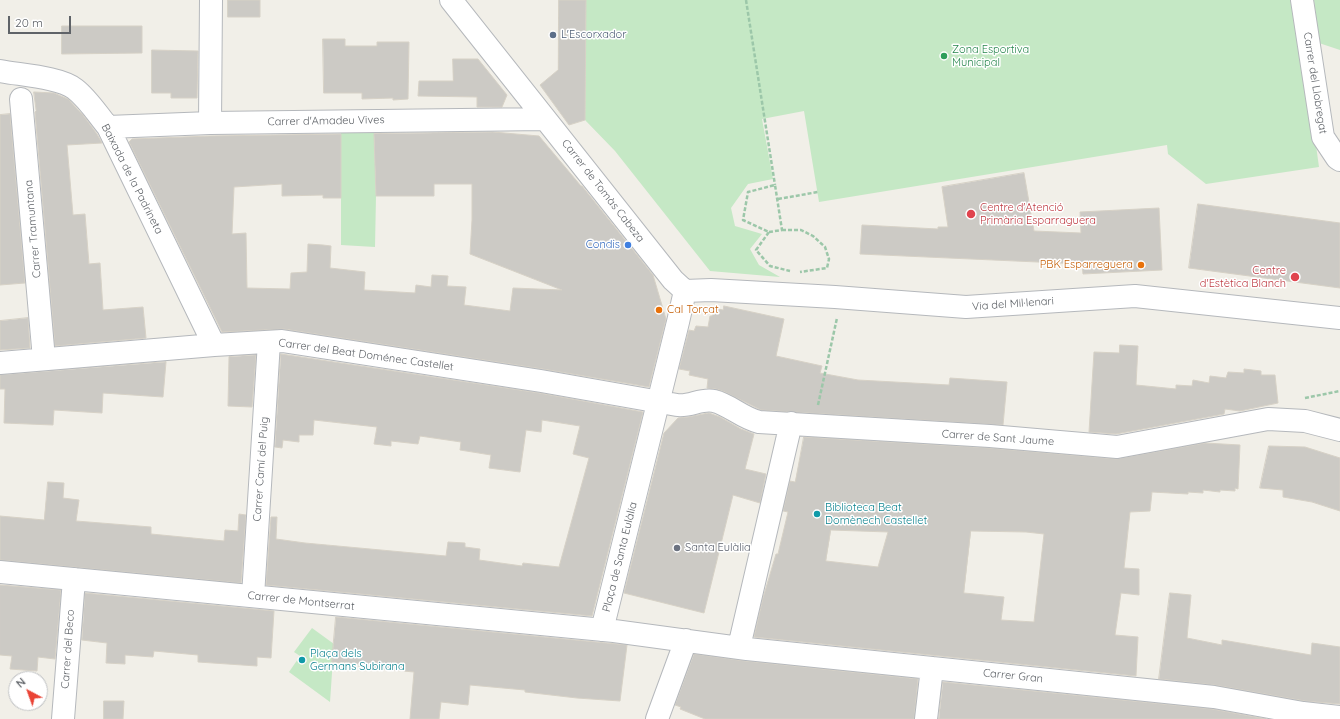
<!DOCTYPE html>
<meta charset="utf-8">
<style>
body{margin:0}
#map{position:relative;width:1340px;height:719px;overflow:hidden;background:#f1efe8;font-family:Quicksand,sans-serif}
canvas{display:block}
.north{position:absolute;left:8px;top:671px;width:40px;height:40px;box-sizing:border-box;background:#fff;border:1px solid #bfc1c3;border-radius:50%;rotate:319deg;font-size:11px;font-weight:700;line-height:16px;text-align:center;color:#5f6368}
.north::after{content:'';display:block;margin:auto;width:14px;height:18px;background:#ea4335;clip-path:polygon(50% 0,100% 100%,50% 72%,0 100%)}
.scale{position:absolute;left:8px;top:16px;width:63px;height:18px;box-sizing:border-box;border:2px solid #5f6368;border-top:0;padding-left:5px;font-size:12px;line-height:14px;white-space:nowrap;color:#5f6368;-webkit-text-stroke:3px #fff;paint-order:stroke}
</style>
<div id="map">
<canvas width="1340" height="719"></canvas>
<div class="north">N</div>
<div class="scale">20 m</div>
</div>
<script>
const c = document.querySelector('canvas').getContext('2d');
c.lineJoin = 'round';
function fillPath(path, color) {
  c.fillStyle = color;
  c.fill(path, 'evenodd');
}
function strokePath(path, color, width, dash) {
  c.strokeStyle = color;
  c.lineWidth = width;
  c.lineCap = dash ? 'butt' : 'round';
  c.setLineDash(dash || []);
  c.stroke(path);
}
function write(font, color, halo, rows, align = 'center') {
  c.font = font + ' Quicksand,sans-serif';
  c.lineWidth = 3;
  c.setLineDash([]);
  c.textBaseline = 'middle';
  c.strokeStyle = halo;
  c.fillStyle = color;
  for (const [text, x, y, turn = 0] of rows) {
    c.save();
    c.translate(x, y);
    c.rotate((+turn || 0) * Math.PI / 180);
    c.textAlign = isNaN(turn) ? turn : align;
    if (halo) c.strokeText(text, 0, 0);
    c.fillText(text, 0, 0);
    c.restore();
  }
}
const green = new Path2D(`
 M586,0H1296L1319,167L1206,184L1168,154L1167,145L819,202L804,111L762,119L773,179L748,184L731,208L735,226L762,234L750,249L759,265L780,277L710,271L615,151L585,120Z
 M1314,0H1340V50L1319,43Z
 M341,132L374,133L376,196L375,247L341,245Z
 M312,628L334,644L330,702L289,672L300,656L294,652Z`);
const building = new Path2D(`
 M228,0H260V17H228Z
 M559,0H586L585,120L569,125L540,85L558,70Z
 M62,26H142V53L62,54Z
 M323,39H345V46H377V42H409L408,99L393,100V98L362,99V93H324Z
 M152,50L198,51L197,98H171V93H152Z
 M453,59H478L507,95L502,107H477V97L418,96L419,81H453Z
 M34,92L54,93L68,99L83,115L97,134L102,143L67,145L73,215L85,214L89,264L100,263L103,310L143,307L146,338L55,346L35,112L36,111Z
 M10,114L25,283L0,285V115Z
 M493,132L539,136L581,186H582L653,275L666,319L649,387L543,369L284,329L222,332L129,142L132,139L210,136L341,134V198H323V195L282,196V184L234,187L232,234L246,233L247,288L290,289L291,273L307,272L308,244L323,245L331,246L330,268L365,272L364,290L415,293L416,285L431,287L432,275L448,276L447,286L466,287L464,305L510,311L513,288L562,290L470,254L472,220V184H434V196H376L374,134Z
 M1024,173L1034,231L1081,233L1080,212L1159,208L1162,270L1083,274L1082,264L860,254L862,225L938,229V227H948L942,187Z
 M1198,204L1340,223V288L1189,268Z
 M724,306L784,319L776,356L822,366L820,373L858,380L949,385L950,378L1007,382L1003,425L761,410L725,392L716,389L707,388L708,379L689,375L690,371L679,369L689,330L694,331L696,326L708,327L710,316H712L714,308L723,310Z
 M28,318L30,348L0,350V321Z
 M1120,345L1138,346L1136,385L1176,389V385L1192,386L1193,380L1209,383L1210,376L1226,378L1228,372L1244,373V369L1261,371V375H1275L1278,403L1240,411L1225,409L1224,414L1116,434L1089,432L1094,352L1119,353Z
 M281,354L539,393L643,412L592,616L266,585L271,517H277L276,539L305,543L446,556L448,542L465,543V547L480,549L479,560L522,566L523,563L559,567L589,458L573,454L580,426L542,420L541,432L526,430L520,472L489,468L491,455L460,450L461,442L420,436L418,444L391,441V446L374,444L377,427L314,420L313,435H299V442L283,440L282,448L275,447Z
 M256,355L252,407L228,406L229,357Z
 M166,362L163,397L103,393L102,413L54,410L53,425L4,423L5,389H0V375Z
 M709,413L720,417L741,429L754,434L745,469L766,474L760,503L733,495L704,613L624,593L664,433L678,418L688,417Z
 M804,437L989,448L1116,459L1205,443L1240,445L1238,489L1235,488V491L1220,490V492L1203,490V493L1188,492V494L1152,492L1150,511L1130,512L1124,568L1139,569V595L1121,593L1115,635L1138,637L1136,676L754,637L763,598L776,554H778L788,512L783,511L790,481L795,482ZM831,530L888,532L878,567L826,561ZM971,531L1026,532L1044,534L1034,622L1001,620L1004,597L964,593Z
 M1269,446L1305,447L1340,458V511L1312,502L1283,497V490L1260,488Z
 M48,482L64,483L63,498L79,500L76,521L151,527V534L224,541L225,530L238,531L239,514L246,515L241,583L0,560V516L44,520Z
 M0,585L61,590L55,659L38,657L37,671L10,669L12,656L0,655Z
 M85,593L274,611L271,658L257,657V666L198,662V655L154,651L153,657L125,655V664L106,663L107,643L82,640Z
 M1170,593L1191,595L1187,638L1222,645V640L1311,655L1312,643L1340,647V704L1305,701L1215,685L1159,679Z
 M336,617L627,645L620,701L577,698L525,692V690L470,685L468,705L441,702L439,719H410L414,672L359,667V664L332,662Z
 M694,654L745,661L918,679L914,719H705L680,709L681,707L675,705Z
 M943,682L1212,709L1266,719H939Z
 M104,701H124L123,719H104Z`);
const path = new Path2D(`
 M746,0L775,185
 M778,199L818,192
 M782,230H801L813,236L825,247L829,259L827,268L800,272
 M769,232L782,230L775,185L748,192L743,220L769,232L756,250L770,266L790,271
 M1305,398L1340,391
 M818,405L837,318`);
const street = new Path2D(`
 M451,0L673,280L685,291
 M1302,0L1323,137L1337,158L1340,160
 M0,71C20,75 60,77 75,89C88,99 98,115 108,127L214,345
 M21,99L44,359
 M210,123L211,0
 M108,127L210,123L545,119
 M685,291L711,290L835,297L966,307L1135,296L1340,318
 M0,363L214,345L282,341L541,381L677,405C690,407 701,398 714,401C730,405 742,418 759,422L990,436L1117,447L1268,419L1305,421L1340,430
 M0,572L614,631L747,649L1214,697L1303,713L1340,717
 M253,596L269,342
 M602,630L678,322L685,291
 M739,647L791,423
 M63,719L74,579
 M657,719L686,640
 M926,719L932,668`);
const markers = [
 [553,35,4,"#5c6f8a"],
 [944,56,4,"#2e9e5b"],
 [971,214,5,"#e0444e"],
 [628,245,4,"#3f7fe0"],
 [1141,265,4,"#e8710a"],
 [1295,277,5,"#e0444e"],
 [659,310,4,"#e8710a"],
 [817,514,4,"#0f9aa8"],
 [677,548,4,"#6b7280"],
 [302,660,4,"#0f9aa8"]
];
const serviceNames = [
 ["L'Escorxador",561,35]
];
const leisureNames = [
 ["Zona Esportiva",952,50],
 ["Municipal",952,63]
];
const streetNames = [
 ["Carrer del Llobregat",1315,83,81],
 ["Carrer d'Amadeu Vives",326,121,-1],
 ["Baixada de la Padrineta",132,179,63],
 ["Carrer de Tomàs Cabeza",603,191,52],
 ["Carrer Tramuntana",33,229,-95],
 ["Via del Mil·lenari",1013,304,-4],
 ["Carrer del Beat Doménec Castellet",366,355,8],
 ["Carrer de Sant Jaume",998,438,4],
 ["Carrer Camí del Puig",261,469,-86],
 ["Plaça de Santa Eulàlia",620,557,-76],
 ["Carrer de Montserrat",301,601,6],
 ["Carrer del Beco",68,649,-86],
 ["Carrer Gran",1013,676,6]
];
const healthNames = [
 ["Centre d'Atenció",980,208],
 ["Primària Esparraguera",980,221],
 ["Centre",1286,271,"right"],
 ["d'Estètica Blanch",1286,284,"right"]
];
const shopNames = [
 ["Condis",620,245]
];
const foodNames = [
 ["PBK Esparreguera",1133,265],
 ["Cal Torçat",667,310,"left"]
];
const cultureNames = [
 ["Biblioteca Beat",825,508],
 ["Domènech Castellet",825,521],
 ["Plaça dels",310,654],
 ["Germans Subirana",310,667]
];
const worshipNames = [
 ["Santa Eulàlia",685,548]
];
fillPath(green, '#c5e8c5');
fillPath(building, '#cccac5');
strokePath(building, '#d6d1c6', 1);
strokePath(street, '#b5b8bc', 24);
strokePath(path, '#9cc7a9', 2.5, [4, 2]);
strokePath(street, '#fff', 22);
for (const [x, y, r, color] of markers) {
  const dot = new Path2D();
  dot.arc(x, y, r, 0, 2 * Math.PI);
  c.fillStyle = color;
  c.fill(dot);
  strokePath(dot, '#fff', 1.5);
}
write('11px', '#4e5e75', '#fff', serviceNames, 'left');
write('11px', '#27864d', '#fff', leisureNames, 'left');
write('11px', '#5f6368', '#fff', streetNames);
write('11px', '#be3a42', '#fff', healthNames, 'left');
write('11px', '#366cbe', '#fff', shopNames, 'right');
write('11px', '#c56008', '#fff', foodNames, 'right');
write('11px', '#0d838f', '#fff', cultureNames, 'left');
write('11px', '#5b616d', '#fff', worshipNames, 'left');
</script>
